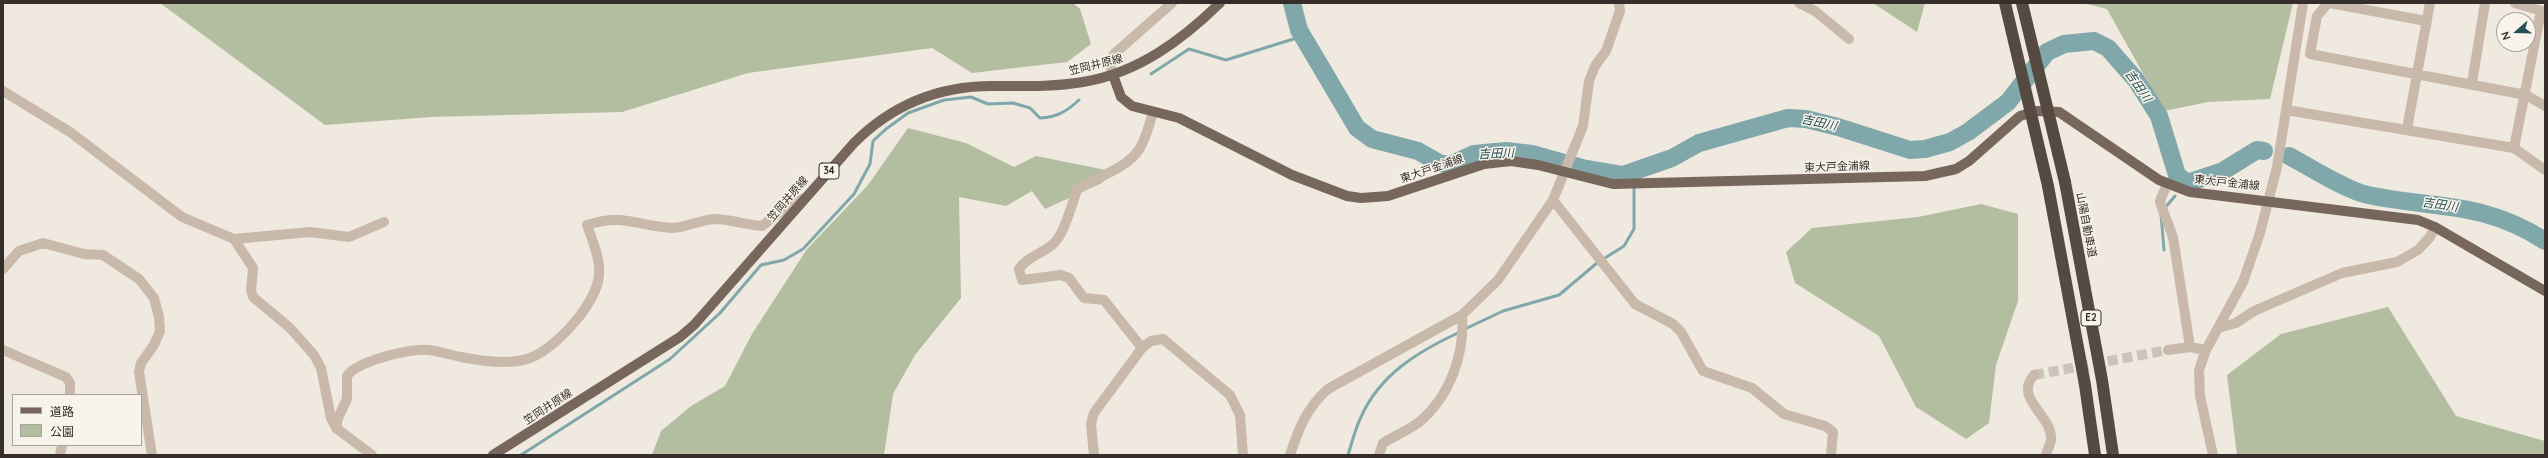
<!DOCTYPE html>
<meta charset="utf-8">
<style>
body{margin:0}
#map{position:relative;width:2548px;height:458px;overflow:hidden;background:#f0e9df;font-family:Quicksand,"Noto Sans JP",sans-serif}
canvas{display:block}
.frame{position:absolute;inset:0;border:4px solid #362e2a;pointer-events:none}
.legend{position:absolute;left:12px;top:394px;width:130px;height:52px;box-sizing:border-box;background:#f8f3eb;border:1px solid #aaa49e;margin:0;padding:5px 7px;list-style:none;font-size:12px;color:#362e2a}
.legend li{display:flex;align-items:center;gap:8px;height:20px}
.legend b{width:20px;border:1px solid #aaa49e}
.north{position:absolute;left:2496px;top:12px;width:40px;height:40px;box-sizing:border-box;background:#f8f3eb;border:1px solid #aaa49e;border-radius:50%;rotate:250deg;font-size:11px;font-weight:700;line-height:16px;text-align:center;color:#362e2a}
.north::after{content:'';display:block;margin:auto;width:14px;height:18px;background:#234f54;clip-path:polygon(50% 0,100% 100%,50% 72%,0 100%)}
</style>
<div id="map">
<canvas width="2548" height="458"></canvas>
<div class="frame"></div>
<ul class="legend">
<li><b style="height:5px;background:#77665c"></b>道路</li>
<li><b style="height:11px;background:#b3bea0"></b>公園</li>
</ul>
<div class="north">N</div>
</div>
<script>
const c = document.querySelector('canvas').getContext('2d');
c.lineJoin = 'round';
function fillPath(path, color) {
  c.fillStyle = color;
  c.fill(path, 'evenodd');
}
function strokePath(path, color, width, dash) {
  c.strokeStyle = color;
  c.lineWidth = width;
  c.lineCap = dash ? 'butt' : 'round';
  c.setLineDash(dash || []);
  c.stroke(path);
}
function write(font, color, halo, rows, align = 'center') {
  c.font = font + ' Quicksand,"Noto Sans JP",sans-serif';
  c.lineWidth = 3;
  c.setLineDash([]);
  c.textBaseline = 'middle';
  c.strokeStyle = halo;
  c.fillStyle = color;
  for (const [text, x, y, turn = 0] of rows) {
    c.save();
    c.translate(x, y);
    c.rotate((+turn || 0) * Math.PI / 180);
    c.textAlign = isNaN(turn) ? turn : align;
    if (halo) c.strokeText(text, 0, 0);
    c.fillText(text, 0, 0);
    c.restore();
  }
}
const green = new Path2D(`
 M160,3H1073L1080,9L1091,44L1067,62L972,73L932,48L748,73L622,112L431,117L325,125Z
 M1873,3H1925L1917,32Z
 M2083,3H2293L2270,99L2208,102L2164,111L2107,9Z
 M908,128L966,143L1014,167L1036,156L1111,171L1102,183L1045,209L1032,191L1006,206L959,197L961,298L915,355L893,394L884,455H652L661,431L691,406L725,386L752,334L807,249L868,185Z
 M1981,204L2018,214V301L1996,365L1989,423L1966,439L1916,407L1879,336L1795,283L1786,252L1812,228L1918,217Z
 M2388,307L2456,416L2545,441V455H2237L2227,375L2281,334Z`);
const stream = new Path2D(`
 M1151,74L1189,49L1226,60L1303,36
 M2186,184L2187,183
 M2164,209L2175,196
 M2161,214L2164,250
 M1465,329L1503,311L1559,295L1597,263L1624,246L1634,229V173
 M521,455L670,359L720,313L761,265L784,260L803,249L854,194L870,164L873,141L886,129L908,113L944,100L971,97L988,104L1013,103L1030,108L1040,118C1057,117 1066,112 1079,100
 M1348,455C1352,443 1355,429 1361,417C1380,374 1419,351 1460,332`);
const river = new Path2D(`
 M1292,3L1299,30L1357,128L1372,139L1418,151L1439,163L1450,165L1474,154L1506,151L1532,154L1582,168L1623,175L1672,158L1699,143L1788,118L1806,119L1838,127L1910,150L1925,149L1950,142L1968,132L2008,102L2047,52L2064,44L2094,41L2108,48L2136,80L2159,116L2177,175L2187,183L2223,171L2257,150L2264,151
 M2289,156C2310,167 2347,191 2368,195C2435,209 2484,201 2545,241`);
const minorTunnel = new Path2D(`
 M2034,375L2168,350`);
const minor = new Path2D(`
 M1799,3L1815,11L1849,39
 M2328,3L2317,16L2310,54L2526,95L2545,106
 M2330,3L2426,21
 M2515,3L2545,12
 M1113,75L1110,64L1114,54L1172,3
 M2472,83L2485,3
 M3,91L70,132L182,217L234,239L310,232L349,237L384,222
 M2286,110L2514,148L2545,170
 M2407,129L2430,3
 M2514,148L2541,11
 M2167,184L2160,201L2161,205L2173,237L2190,347
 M1553,200L1635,304L1673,324L1681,332L1703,371L1752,388L1784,414L1825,426L1833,432L1831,455
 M234,239L253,268L251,290L253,297L290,328L314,355L321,368L331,418L336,428L372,455
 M3,269L19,251L43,243L84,254L103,255L139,279L154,298L159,317L160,331L154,345L141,363L139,372L152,455
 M2218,328L2236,323L2254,311L2342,273L2397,262L2418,250L2430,237L2435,227
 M1142,348L1104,300L1084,298L1069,278L1061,275L1022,280L1019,269C1028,256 1042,254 1053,244C1065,234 1072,202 1078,188C1099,176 1127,169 1140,148C1146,138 1149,124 1153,113
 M3,350L66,377L70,383V395
 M2168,350L2190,347L2206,350
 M2034,375C2013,399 2053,415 2051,440C2050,445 2047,450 2046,455
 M336,428L338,418L347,399V376C357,361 411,348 429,350C439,351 450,355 461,357C481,361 511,365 530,358C548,351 567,332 579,317C607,280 602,266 587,225C625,213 636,226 672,228C686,228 699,220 714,219C730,219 746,225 762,226L794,201L805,198
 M60,455L62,445
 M1094,455L1091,424L1094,413L1142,348L1151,341L1163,339L1230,395L1240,415L1243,455
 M1290,455C1298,430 1307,407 1328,389L1462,315L1498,280L1553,200L1583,126L1589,81L1595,66L1606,51L1620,11L1619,3
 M1379,455L1383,443C1394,436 1407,431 1418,423C1450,397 1465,354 1462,315
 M2213,455L2200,396L2199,370L2206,350L2243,282L2260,233L2277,167L2303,3`);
const major = new Path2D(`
 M1113,75L1121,97L1132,106L1179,118L1292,175L1347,196L1361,198L1388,196L1484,164L1511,161L1538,165L1613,184L1925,176L1956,169L1969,161L2020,116L2037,111L2059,112L2159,180L2190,192L2418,220L2435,227L2545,291
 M493,455L680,337L694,325L854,143C892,105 938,86 992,86C1023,86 1053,87 1083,82C1138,73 1182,40 1220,3`);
const highway = new Path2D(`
 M2065,182L2102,380L2113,455
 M2048,186L2085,385L2095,455`);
const highwayBridge = new Path2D(`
 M2005,3L2048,186
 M2022,3L2065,182`);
const shields = [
 [829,171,20],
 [2091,318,20]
];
const shieldNames = [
 ["34",829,171],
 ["E2",2091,318]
];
const streetNames = [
 ["笠岡井原線",1096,65,-14],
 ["東大戸金浦線",1837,167,-2],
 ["東大戸金浦線",1432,169,-19],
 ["東大戸金浦線",2227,183,6],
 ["笠岡井原線",788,199,-49],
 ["山陽自動車道",2086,225,79],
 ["笠岡井原線",548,407,-33]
];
const waterNames = [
 ["吉田川",2138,86,55],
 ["吉田川",1819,123,12],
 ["吉田川",1496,154,-2],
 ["吉田川",2440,205,8]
];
fillPath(green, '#b3bea0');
strokePath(stream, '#80a8ab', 3);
strokePath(river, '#80a8ab', 18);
strokePath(minorTunnel, '#cbc4bb', 10, [10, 5]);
strokePath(minor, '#c8b9ab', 10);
strokePath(major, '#77665c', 10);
strokePath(highway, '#564942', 12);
strokePath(highwayBridge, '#564942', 12);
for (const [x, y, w] of shields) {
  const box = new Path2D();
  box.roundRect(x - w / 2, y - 8, w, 16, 3);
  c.fillStyle = '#f8f3eb';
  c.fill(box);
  strokePath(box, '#362e2a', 1);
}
write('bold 10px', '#362e2a', null, shieldNames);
write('11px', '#362e2a', '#f8f3eb', streetNames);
write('italic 12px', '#234f54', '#f8f3eb', waterNames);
</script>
